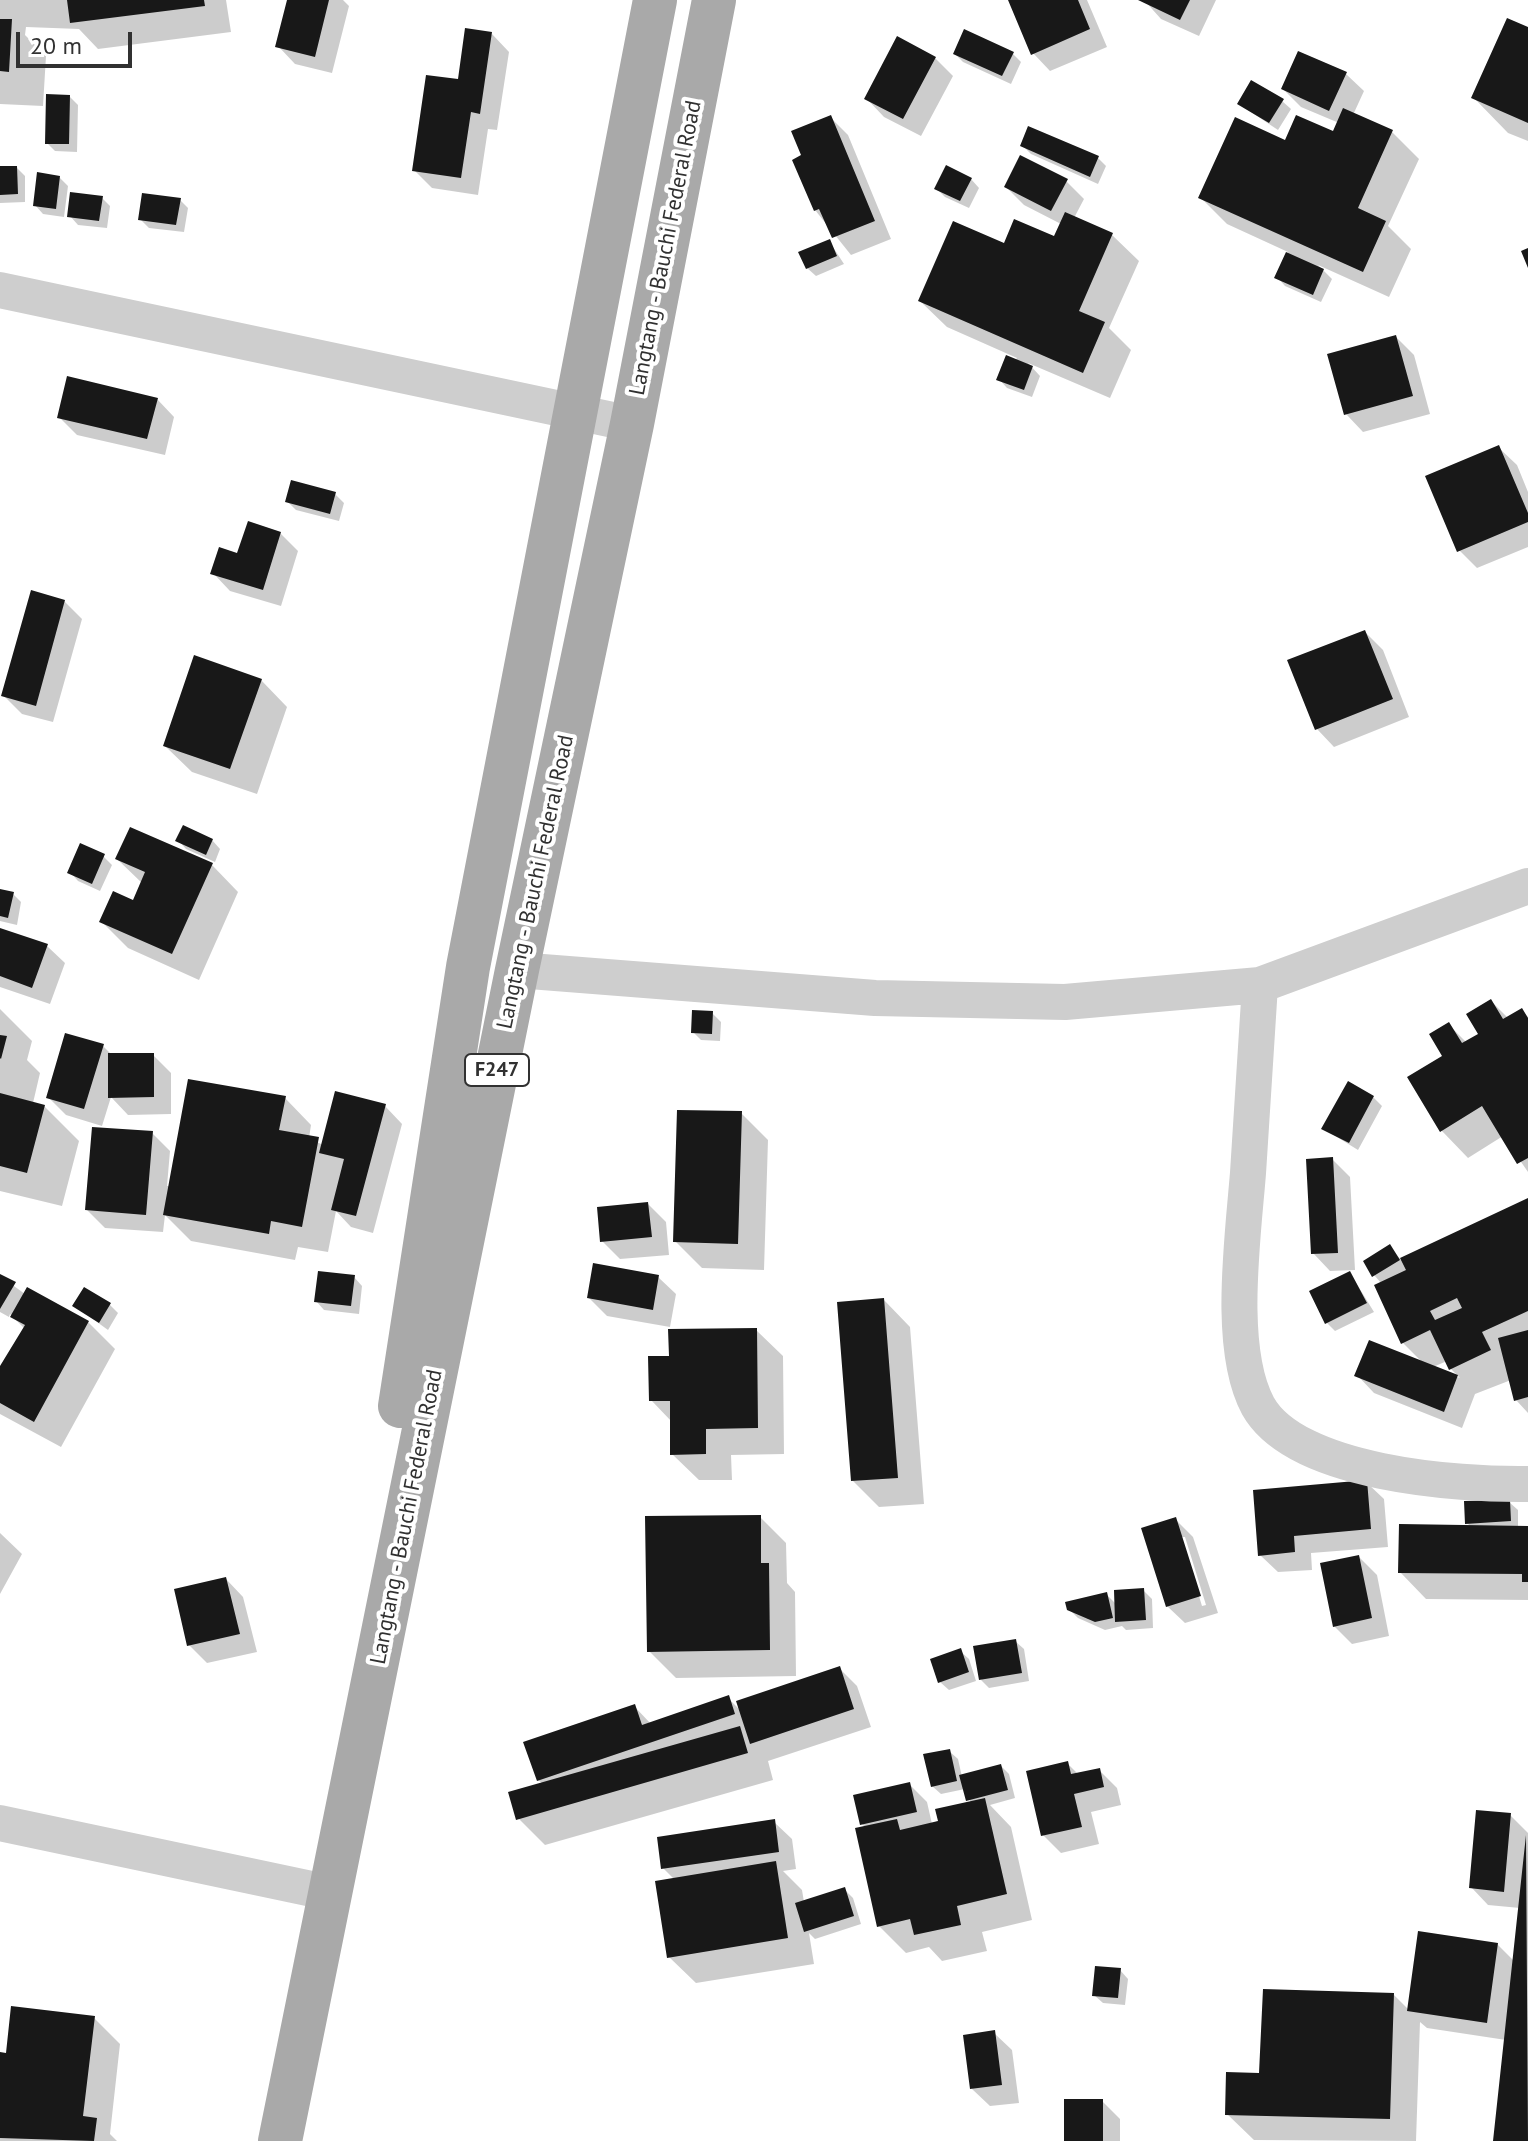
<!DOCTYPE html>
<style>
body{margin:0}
#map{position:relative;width:1528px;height:2141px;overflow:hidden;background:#fff;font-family:"PT Sans",sans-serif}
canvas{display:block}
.scale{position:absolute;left:16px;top:32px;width:116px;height:36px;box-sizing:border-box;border:4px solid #313131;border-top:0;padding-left:10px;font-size:24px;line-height:28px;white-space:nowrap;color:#313131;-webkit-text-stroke:6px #fff;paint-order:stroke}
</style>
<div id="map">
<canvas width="1528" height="2141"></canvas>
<div class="scale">20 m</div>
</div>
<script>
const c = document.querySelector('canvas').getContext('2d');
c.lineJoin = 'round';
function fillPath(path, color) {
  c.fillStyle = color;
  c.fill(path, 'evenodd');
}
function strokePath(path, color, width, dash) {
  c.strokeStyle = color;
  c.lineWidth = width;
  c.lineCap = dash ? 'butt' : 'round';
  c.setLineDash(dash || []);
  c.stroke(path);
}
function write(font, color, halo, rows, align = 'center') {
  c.font = font + ' "PT Sans",sans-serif';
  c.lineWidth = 8;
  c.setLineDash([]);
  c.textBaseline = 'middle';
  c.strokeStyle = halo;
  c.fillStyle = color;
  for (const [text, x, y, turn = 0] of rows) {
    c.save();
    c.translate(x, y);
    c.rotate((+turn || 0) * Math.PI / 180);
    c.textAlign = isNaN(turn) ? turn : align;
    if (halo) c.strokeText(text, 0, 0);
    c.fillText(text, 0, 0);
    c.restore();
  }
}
const shadow = new Path2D(`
 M0,0H226L231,32L98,49L79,29L26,27L25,35L46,56L43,106L0,104Z
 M290,0H343L349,6L332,73L295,64L278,46Z
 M1010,0H1087L1107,47L1050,71L1033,53Z
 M1144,0H1216L1199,36L1161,19Z
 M1528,29V141L1508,133L1474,98Z
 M492,34L509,52L497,130L488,129L478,195L432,188L414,170L459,81Z
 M955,54H1013L1021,62L1011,84L963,62Z
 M935,58L953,76L921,136L884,117L867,99Z
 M1346,74L1364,91L1353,115L1392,132L1419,159L1388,226L1411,249L1389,297L1318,265L1332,279L1321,302L1285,286L1277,277L1288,252L1227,224L1201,198L1287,142L1334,134L1339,123L1301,107L1283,89Z
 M70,97L78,105L77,152L55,151L47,143Z
 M1282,101L1291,109L1278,130L1239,104Z
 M830,117L848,135L891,239L851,255L815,210L804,156Z
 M1022,145L1098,158L1106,166L1098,184L1031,154Z
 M0,168H17L25,176V202L0,203Z
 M59,177L68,186L64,217L43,214L35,205Z
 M971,179L979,188L969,208L945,197L937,189Z
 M1066,181L1084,199L1074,218L1112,235L1139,261L1109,328L1131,350L1110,398L1028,363L1040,376L1032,397L1007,388L999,379L1017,358L947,327L920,301L1005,246L1055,238L1061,224L1024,205L1006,187Z
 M102,198L110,206L107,228L78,225L70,216Z
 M180,200L188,208L184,232L149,228L140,219Z
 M829,241L844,264L816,276L807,268Z
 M1396,337L1414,355L1430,414L1363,432L1346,414Z
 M157,399L174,417L165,455L77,435L59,417Z
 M1499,448L1517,465L1528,492V547L1477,568L1459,550Z
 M335,494L344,503L339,521L296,510L287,501Z
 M280,533L298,551L281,606L230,591L213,573Z
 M64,601L82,619L53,722L22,714L4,696Z
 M1365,632L1383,650L1409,717L1334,747L1317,729Z
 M261,680L287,707L257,794L192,772L165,746Z
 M178,840H212L220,849L215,862L186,849Z
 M103,856L112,865L100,891L78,881L70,872Z
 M117,859L212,865L238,892L199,980L128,948L101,921L134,903L142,883Z
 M0,891L13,894L21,902L17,925L0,921Z
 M0,930L47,946L65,963L50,1004L0,987Z
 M1491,1001L1508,1018L1521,1010L1528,1017V1172L1503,1136L1468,1158L1442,1131L1410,1078L1445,1057L1449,1025L1467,1043L1480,1035Z
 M0,1009L32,1041L27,1060L40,1073L33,1103L44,1106L79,1141L62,1206L0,1191Z
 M712,1013L721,1022L720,1041L701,1040L693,1032Z
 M103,1046L112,1055H153L171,1073V1114L128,1115L111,1097L102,1126L66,1115L48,1097Z
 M1373,1097L1382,1106L1358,1150L1324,1129Z
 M285,1098L311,1125L309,1138L323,1145L385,1106L402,1124L373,1233L351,1227L336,1211L328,1252L298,1247L295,1260L191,1241L165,1215L163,1232L105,1228L87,1210L152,1133L170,1151L167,1186H170Z
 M741,1113L768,1140L764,1270L702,1268L675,1241Z
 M1332,1159L1350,1177L1355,1270L1330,1271L1313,1253Z
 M1528,1201V1413L1516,1400L1511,1380L1475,1394L1462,1428L1374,1393L1357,1375L1424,1364L1403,1343L1382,1284L1374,1275L1390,1247L1401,1260ZM1447,1361L1451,1369L1460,1378L1433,1367Z
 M648,1204L666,1222L669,1255L620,1259L602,1241Z
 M1350,1273L1374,1312L1335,1331L1327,1323Z
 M0,1276L25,1294L88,1322L115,1349L61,1447L0,1414V1368L25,1329L10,1314L9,1317L0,1312Z
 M354,1277L362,1286L359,1314L324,1310L316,1301Z
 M658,1277L676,1294L670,1327L607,1316L589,1298Z
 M884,1300L910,1327L924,1504L879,1507L853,1481Z
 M110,1305L118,1313L108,1330L75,1306Z
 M756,1330L783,1356L784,1454L731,1455L732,1480H699L672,1454V1422L651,1400L671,1358Z
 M1366,1482L1384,1499L1388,1547L1311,1553L1312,1570L1278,1572L1260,1555Z
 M1509,1502L1518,1510V1528H1528V1600L1426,1599L1400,1572L1471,1527L1467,1523Z
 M760,1517L786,1543L787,1583L795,1592L796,1676L676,1678L649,1651Z
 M1175,1519L1193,1537L1218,1613L1185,1623L1167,1606ZM1181,1537H1185L1206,1605L1202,1606Z
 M0,1533L22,1554L0,1594Z
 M1359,1557L1377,1575L1389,1636L1352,1644L1334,1626Z
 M226,1579L243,1597L257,1652L207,1663L189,1645Z
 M1143,1590L1152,1599L1153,1628L1126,1630L1122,1626L1105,1630L1078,1618L1069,1609L1106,1594L1116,1604Z
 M1015,1641L1024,1649L1029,1681L989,1688L981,1680Z
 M960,1651L969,1659L976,1681L949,1690L940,1682Z
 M839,1668L857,1686L871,1727L768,1761L773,1780L545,1845L518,1818L543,1784L538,1780L634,1706L651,1724L728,1698L741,1711Z
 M949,1751L958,1759L962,1777L1001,1766L1009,1774L1015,1798L990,1805L1011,1827L1032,1920L982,1932L987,1951L942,1961L929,1947L906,1953L879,1926L866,1828L862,1824L909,1784L927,1802L932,1824L971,1803L965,1789L941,1794L932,1786Z
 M1068,1764L1079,1775L1099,1770L1117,1788L1121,1805L1091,1812L1099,1844L1061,1853L1043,1835Z
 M1510,1815L1528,1833V2141H1495L1506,2040L1427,2028L1420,2022L1416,2141L1254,2140L1227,2114L1261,2075L1394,1995L1409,2010L1497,1944L1514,1961L1520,1908L1488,1905L1471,1887Z
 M774,1822L792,1839L796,1869L783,1871L802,1890L804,1902L844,1889L853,1898L861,1924L815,1939L809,1933L814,1964L696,1983L669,1957L675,1880L663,1868Z
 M1120,1970L1128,1979L1125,2005L1103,2003L1094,1995Z
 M94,2018L120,2044L110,2134L117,2141H0V2054L8,2055Z
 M994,2033L1012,2050L1019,2103L990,2106L972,2089Z
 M1102,2101L1120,2119V2141H1066Z`);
const building = new Path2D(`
 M67,0H204L205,6L70,23Z
 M287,0H329L315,57L275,47Z
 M1008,0H1078L1090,29L1031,55Z
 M1138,0H1190L1180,20Z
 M1507,18L1528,27V123L1471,98Z
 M0,19H12L9,72L0,71Z
 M465,28L492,32L480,114L471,112L461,178L412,171L426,75L458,79Z
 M964,29L1014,52L1002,76L953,54Z
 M897,36L936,57L903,119L864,99Z
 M1298,51L1347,72L1329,111L1281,89Z
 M1251,80L1284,99L1269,123L1237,104Z
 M46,94L70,95L69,144H45Z
 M1343,108L1393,130L1358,208L1386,221L1363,272L1198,198L1235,117L1285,140L1296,115L1333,131Z
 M831,115L875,221L832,238L819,209L814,211L792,160L801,155L791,131Z
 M1028,126L1099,156L1090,177L1020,146Z
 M1020,155L1068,179L1051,211L1004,187Z
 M946,165L972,178L960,201L934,189Z
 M0,166H17L18,194L0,195Z
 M37,172L60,176L56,209L33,206Z
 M70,192L103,196L99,221L67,217Z
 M142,193L181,198L176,225L138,220Z
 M1065,212L1113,233L1079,311L1105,322L1083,373L918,301L953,221L1004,243L1014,219L1054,236Z
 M830,239L837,256L806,269L798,252Z
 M1528,248V268L1521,251Z
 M1286,252L1324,269L1313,295L1274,278Z
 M1396,335L1413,396L1344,415L1327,354Z
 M1006,355L1033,366L1024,390L996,380Z
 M67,376L158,398L147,439L57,418Z
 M1499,445L1528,513V522L1457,552L1425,476Z
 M291,480L336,492L330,514L285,502Z
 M248,521L281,532L263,590L210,574L219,547L237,553Z
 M31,590L65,600L36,706L1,696Z
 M1365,630L1393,699L1315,730L1287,660Z
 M194,655L262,679L230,769L163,746Z
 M183,825L213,839L206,855L175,841Z
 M130,827L213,863L172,954L99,922L113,891L133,900L145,872L115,859Z
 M80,843L105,854L92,884L67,873Z
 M0,889L14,892L8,918L0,916Z
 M0,928L48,944L32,988L0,976Z
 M1491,999L1503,1019L1522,1008L1528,1018V1158L1517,1164L1482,1106L1440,1132L1407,1077L1442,1056L1429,1034L1449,1022L1462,1043L1478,1034L1466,1014Z
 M692,1010L713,1011L712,1034L691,1033Z
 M65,1033L104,1044L84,1109L46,1098Z
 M0,1035L7,1036L1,1059L0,1058Z
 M108,1053H154V1097L108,1098Z
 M188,1079L286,1096L279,1130L319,1137L302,1227L271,1221L269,1234L163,1215Z
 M1348,1081L1374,1096L1349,1143L1321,1129Z
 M335,1091L386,1104L356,1216L331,1210L344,1159L319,1153Z
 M0,1093L45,1105L27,1173L0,1166Z
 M677,1110L742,1111L738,1244L673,1242Z
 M92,1127L153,1131L146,1215L85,1210Z
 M1333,1157L1338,1253L1311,1254L1306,1159Z
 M1528,1198V1311L1482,1332L1491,1350L1449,1370L1430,1330L1401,1344L1374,1285L1406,1270L1400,1258ZM1457,1298L1462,1308L1435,1320L1430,1311Z
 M648,1202L652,1237L600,1242L597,1207Z
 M1390,1244L1400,1260L1372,1277L1363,1261Z
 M593,1263L659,1275L653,1310L587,1298Z
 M318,1271L355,1275L351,1306L314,1302Z
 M1350,1271L1367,1303L1325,1324L1309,1291Z
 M0,1274L16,1282L0,1309Z
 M27,1287L89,1321L34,1422L0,1403V1366L25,1325L10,1317Z
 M84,1287L111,1303L99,1323L72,1306Z
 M884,1298L898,1478L851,1481L837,1302Z
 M757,1328L758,1428L706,1429V1454L670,1455V1401H649L648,1356H669L668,1329Z
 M1528,1330V1397L1514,1401L1498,1338Z
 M1369,1340L1458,1375L1444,1412L1354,1376Z
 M1367,1480L1371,1529L1294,1536L1295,1552L1258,1556L1253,1490Z
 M1510,1500L1511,1521L1465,1524L1464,1501Z
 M761,1515V1563H769L770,1650L647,1652L645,1516Z
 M1176,1517L1201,1596L1166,1607L1141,1528Z
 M1399,1524L1528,1526V1582H1522V1574L1398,1573Z
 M1359,1555L1372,1618L1333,1627L1320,1563Z
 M226,1577L240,1634L187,1646L174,1589Z
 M1144,1588L1146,1620L1115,1622L1114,1590Z
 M1107,1592L1113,1618L1095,1622L1067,1610L1065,1602Z
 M1016,1639L1022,1673L979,1680L973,1646Z
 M961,1648L969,1672L938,1683L930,1659Z
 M840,1666L854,1709L750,1744L736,1701Z
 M729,1695L735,1714L537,1781L523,1742L635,1704L642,1725Z
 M740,1726L748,1753L516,1820L508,1792Z
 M950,1749L957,1781L931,1787L923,1754Z
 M1068,1761L1071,1774L1100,1768L1104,1787L1074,1794L1082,1827L1041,1836L1026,1771Z
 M1001,1764L1008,1790L966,1801L959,1775Z
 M910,1782L917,1812L860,1825L853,1795Z
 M985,1798L1007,1894L957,1906L961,1925L914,1935L910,1919L877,1927L855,1828L897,1819L900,1830L938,1821L935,1809Z
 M1476,1810L1511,1813L1504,1892L1469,1888Z
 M775,1819L779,1852L661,1869L657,1837Z
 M1526,1835L1528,2141H1493Z
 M776,1861L788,1938L667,1958L655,1881Z
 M845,1887L854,1916L804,1932L795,1903Z
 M1418,1931L1498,1943L1487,2023L1407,2011Z
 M1095,1966L1121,1968L1118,1998L1092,1996Z
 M1263,1989L1394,1993L1390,2119L1225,2115L1226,2072L1259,2073Z
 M11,2006L95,2016L83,2116L97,2118L94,2141L0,2138V2052L6,2053Z
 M995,2030L1002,2085L970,2089L963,2035Z
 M1064,2099H1103V2141H1064Z`);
const minor = new Path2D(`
 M0,290L632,424
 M517,970L875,998L1065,1002L1260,985L1528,886
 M1260,985C1256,1048 1252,1110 1248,1173C1243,1237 1227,1349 1258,1406C1296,1474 1458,1485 1528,1484
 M0,1823L326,1892`);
const primary = new Path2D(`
 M400,1406L468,967L655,0
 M280,2141L517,970L632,424L714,0`);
const shields = [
 [497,1070,64]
];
const shieldNames = [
 ["F247",497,1070]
];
const streetNames = [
 ["Langtang - Bauchi Federal Road",666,248,-79],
 ["Langtang - Bauchi Federal Road",536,882,-78],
 ["Langtang - Bauchi Federal Road",407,1517,-79]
];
fillPath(shadow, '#0003');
fillPath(building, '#181818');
strokePath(minor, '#cecece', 36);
strokePath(primary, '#a9a9a9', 44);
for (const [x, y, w] of shields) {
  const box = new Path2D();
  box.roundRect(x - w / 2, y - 16, w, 32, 6);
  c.fillStyle = '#fff';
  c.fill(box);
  strokePath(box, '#313131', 2);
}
write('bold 20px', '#313131', null, shieldNames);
write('22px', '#313131', '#fff', streetNames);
</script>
